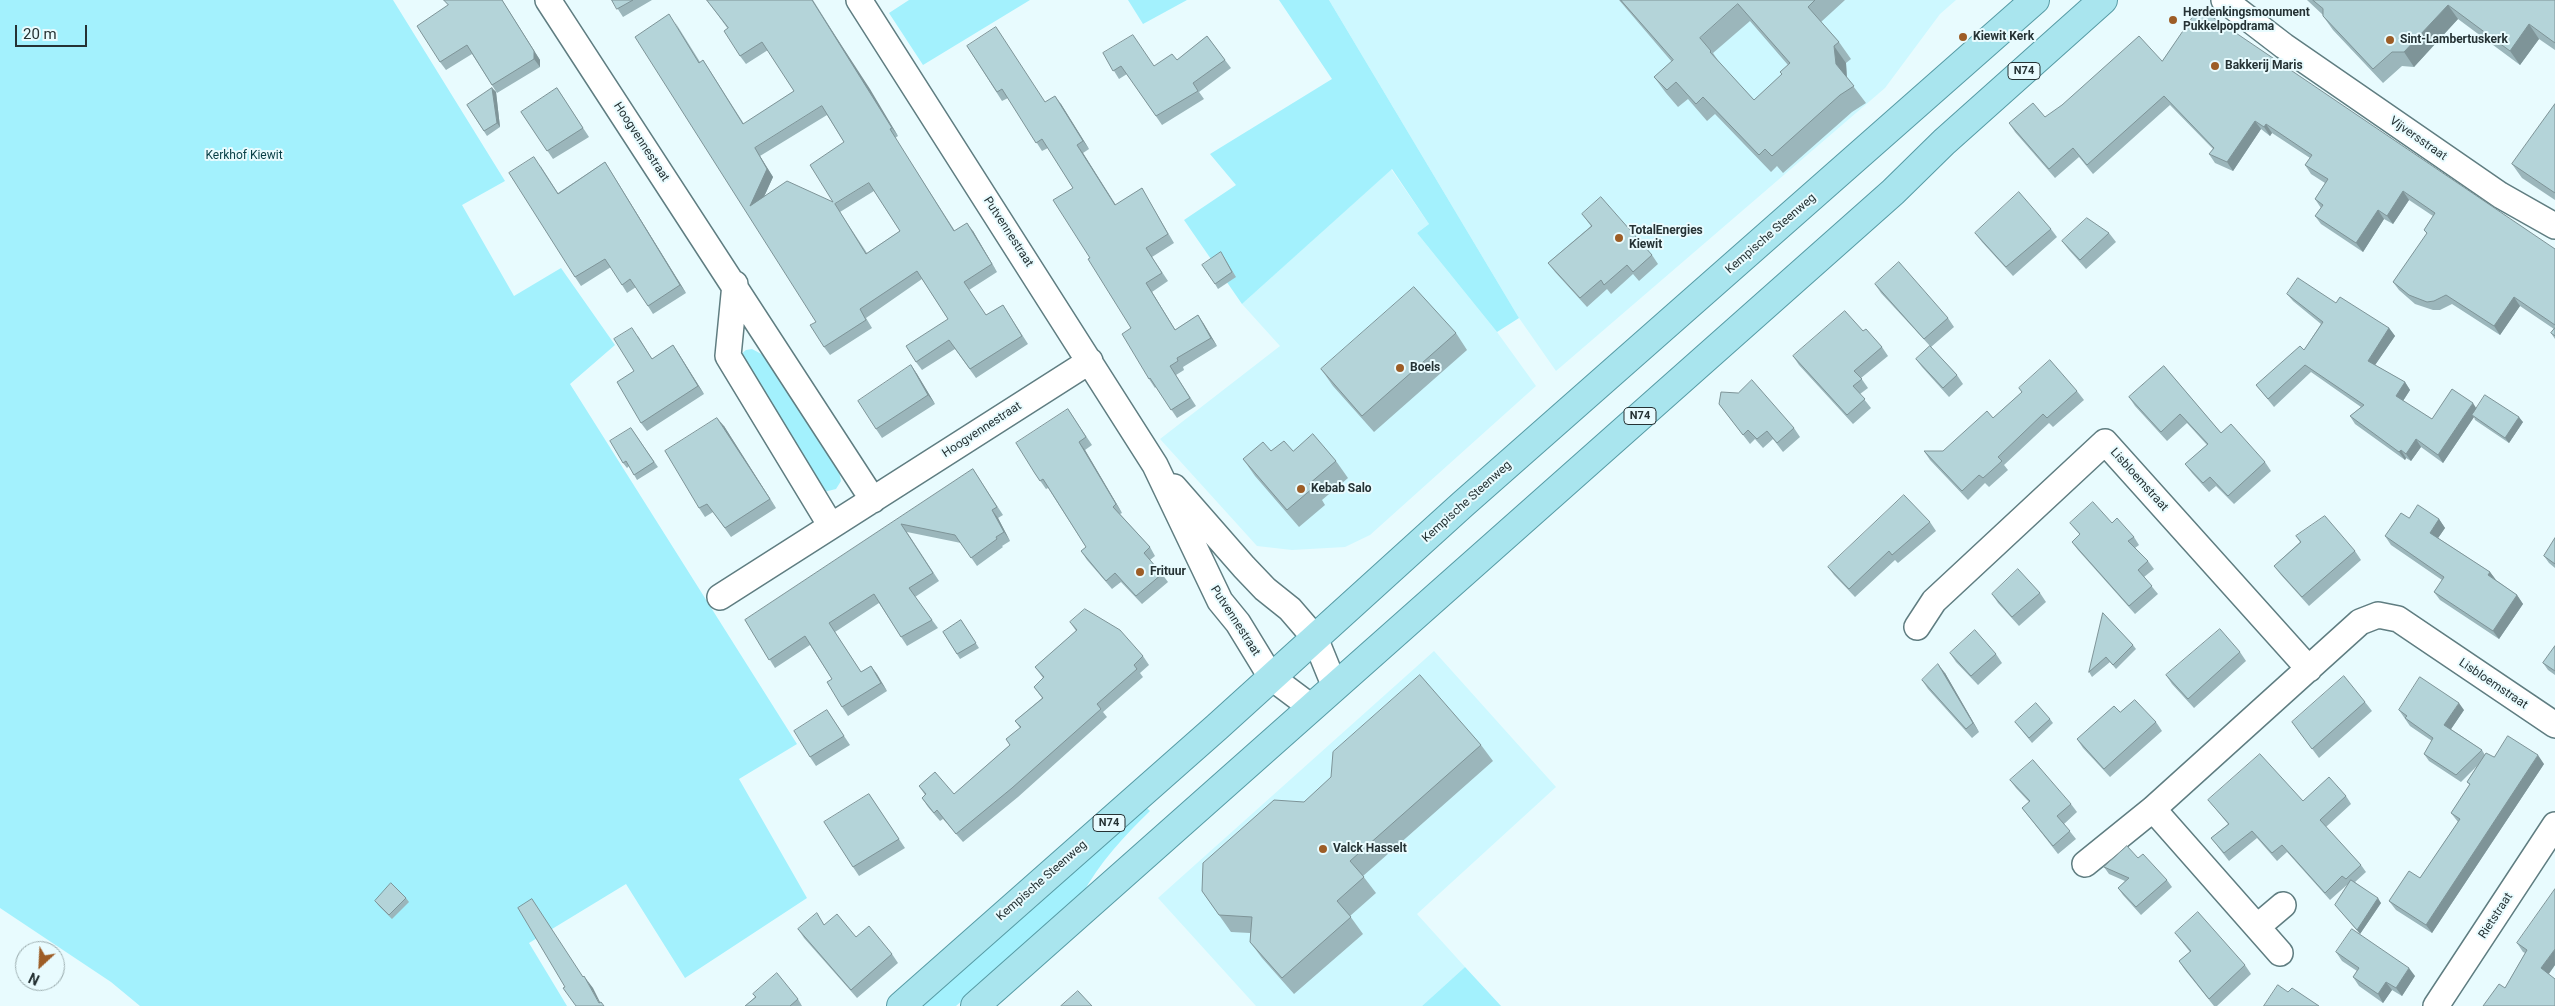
<!DOCTYPE html>
<style>
body{margin:0}
#map{position:relative;width:2555px;height:1006px;overflow:hidden;background:#e8fbfe;font-family:Roboto,sans-serif}
canvas{display:block}
.north{position:absolute;left:15px;top:941px;width:50px;height:50px;box-sizing:border-box;background:#e8fbfe;border:1px solid #9aabad;border-radius:50%;rotate:205deg;font-size:14px;font-weight:700;line-height:20px;text-align:center;color:#253234}
.north::after{content:'';display:block;margin:auto;width:18px;height:22px;background:#9d5d26;clip-path:polygon(50% 0,100% 100%,50% 72%,0 100%)}
.scale{position:absolute;left:15px;top:25px;width:72px;height:22px;box-sizing:border-box;border:2px solid #253234;border-top:0;padding-left:6px;font-size:15px;line-height:18px;white-space:nowrap;color:#253234;-webkit-text-stroke:4px #e8fbfe;paint-order:stroke}
</style>
<div id="map">
<canvas width="2555" height="1006"></canvas>
<div class="north">N</div>
<div class="scale">20 m</div>
</div>
<script>
const c = document.querySelector('canvas').getContext('2d');
c.lineJoin = 'round';
function fillPath(path, color) {
  c.fillStyle = color;
  c.fill(path, 'evenodd');
}
function strokePath(path, color, width, dash) {
  c.strokeStyle = color;
  c.lineWidth = width;
  c.lineCap = dash ? 'butt' : 'round';
  c.setLineDash(dash || []);
  c.stroke(path);
}
function write(font, color, halo, rows, align = 'center') {
  c.font = font + ' Roboto,sans-serif';
  c.lineWidth = 4;
  c.setLineDash([]);
  c.textBaseline = 'middle';
  c.strokeStyle = halo;
  c.fillStyle = color;
  for (const [text, x, y, turn = 0] of rows) {
    c.save();
    c.translate(x, y);
    c.rotate((+turn || 0) * Math.PI / 180);
    c.textAlign = isNaN(turn) ? turn : align;
    if (halo) c.strokeText(text, 0, 0);
    c.fillText(text, 0, 0);
    c.restore();
  }
}
const built = new Path2D(`
 M1329,0H1956L1940,14L1885,88L1556,371L1519,318Z
 M1391,169L1429,224L1417,233L1497,332L1536,386L1370,535L1345,547L1292,550L1257,546L1160,439L1280,346L1242,304Z
 M1434,651L1556,787L1417,914L1465,967L1422,1006H1256L1158,898Z`);
const green = new Path2D(`
 M0,0H393L505,181L462,205L514,296L561,268L615,345L570,384L797,744L739,779L807,898L685,978L626,884L529,943L567,1006H140L111,982L0,908Z
 M909,0H1030L923,65L889,13Z
 M1128,0H1187L1143,24Z
 M1279,0H1329L1519,318L1497,332L1417,233L1429,224L1392,169L1242,304L1184,220L1236,185L1210,154L1332,79Z
 M752,349L765,356L839,471L841,481L836,489L824,492L740,355L746,350Z
 M1145,806L1150,811C1124,836 1099,863 1082,895L956,1006H917Z
 M1465,967L1501,1006H1422Z`);
const street = new Path2D(`
 M548,0L873,500
 M859,0L1155,465L1220,601L1238,623L1271,677L1311,707
 M2224,0L2284,46L2500,195L2555,226
 M735,284L728,356L831,526
 M1174,487L1244,567L1265,589L1290,609L1315,638L1335,687
 M720,597L1090,361
 M1917,627L1934,601L2105,442L2309,669
 M2153,809L2280,953
 M2085,864L2153,809L2360,622L2378,615L2398,619L2555,725
 M2257,927L2283,905
 M2436,1006L2555,825`);
const primary = new Path2D(`
 M901,1006L1217,727L1463,504L2035,0
 M975,1006L1893,192L1944,142L2103,0`);
const wall = new Path2D(`
 M444,0H502L540,60V67L497,93L472,54L446,70L440,62L448,5Z
 M612,0H652L623,17Z
 M707,0H813L898,136L895,138L955,231H973L997,272L969,290L986,315L1003,305L1028,344L976,378L955,349L922,370L916,362L948,319L922,279L866,318L872,328L830,355L824,347L816,322L675,22L700,62L703,60L709,69L744,124L794,91L768,50L746,64L740,56L728,29ZM827,115L844,142L833,202L764,197L773,177L760,156ZM874,191L900,231L867,253L840,212Z
 M1619,0H1845L1821,22L1839,42L1851,59L1846,63L1847,78L1866,103L1852,112L1783,173L1777,166L1771,172L1715,114L1707,121L1688,99L1678,107L1666,93L1654,77L1672,62ZM1750,21L1788,65L1782,75L1754,100L1721,65L1713,53Z
 M2307,0H2555V50L2539,39L2520,65L2458,19L2414,67L2402,66L2383,83L2333,30L2323,16V15Z
 M1207,36L1231,68L1199,92L1204,99L1162,125L1127,74L1119,79L1103,53L1154,66L1177,60Z
 M967,46L1045,102L1061,104L1089,149L1083,153L1116,205L1142,188L1147,197L1174,243L1152,257L1168,281L1152,292L1175,330L1198,315L1217,346L1183,367L1184,370L1176,375L1196,406L1177,418L1156,387L1155,388L1149,379L1131,328L1090,258L1073,188L1048,148L1042,151L1008,98L1002,101Z
 M2162,61L2555,249V339L2551,333L2554,329L2520,306L2500,335L2452,304L2440,310H2433L2415,304L2399,290L2393,282L2427,234L2424,230L2433,216L2409,200L2393,224L2384,219L2363,252L2321,224L2315,216L2321,208L2315,199L2325,183L2311,174L2305,165L2310,158L2272,133L2270,136L2261,129L2233,171L2215,163L2209,154L2213,149L2170,105L2093,174L2079,157L2055,178L2015,132L2009,123L2045,117Z
 M492,88L496,92L500,127L487,136L467,105Z
 M557,88L589,137L553,159L521,112Z
 M2555,104V200L2522,178L2512,164Z
 M605,162L686,293L653,314L636,287L627,293L611,267L581,286L575,277L540,165L558,193Z
 M1582,214L1652,255L1658,264L1639,281L1633,274L1611,294L1607,289L1587,307L1555,272L1548,263L1591,226Z
 M2051,229L2057,237L2013,276L1982,242L1975,233Z
 M2109,233L2116,242L2086,269L2069,250L2062,241Z
 M1224,257L1236,277L1218,289L1215,284Z
 M1875,284L1948,318L1954,327L1931,347L1957,375L1963,384L1949,397L1922,367L1916,359L1930,346L1881,293Z
 M2287,294L2336,303L2389,328L2395,336L2375,365L2405,382L2410,390L2403,401L2432,419L2476,408L2523,422L2509,443L2475,420L2474,417L2443,463L2421,447L2411,461L2406,458L2405,460L2355,424L2350,416L2361,407L2311,372L2274,407L2256,385L2304,350L2321,324L2293,301Z
 M1863,331L1882,347L1888,356L1861,378L1868,388L1860,394L1871,408L1853,424L1799,365L1793,356Z
 M1456,333L1467,350L1374,432L1333,386L1321,369Z
 M638,336L652,359L673,345L704,394L647,431L641,423Z
 M911,365L917,374L935,404L882,438L876,429Z
 M2164,366L2221,433L2265,462L2271,471L2234,504L2216,486L2209,492L2192,473L2185,464L2207,445L2187,423L2167,441L2135,406L2129,397Z
 M2019,388L2077,391L2084,400L2053,427L2049,423L2004,465L2008,470L1989,487L1985,483L1968,500L1930,460L1924,451H1943L1993,418L2022,392Z
 M1719,404L1794,428L1800,437L1783,452L1773,439L1763,448L1755,439L1750,444Z
 M1068,409L1092,445L1085,450L1122,513L1120,514L1150,547L1155,556L1150,560L1162,574L1168,582L1142,604L1121,582L1112,589L1087,560L1081,551L1086,547L1048,488L1046,489L1034,472Z
 M724,426L776,508L731,537L713,512L705,517L699,508Z
 M631,428L658,467L637,480L629,466L627,468L623,463Z
 M1271,451H1293L1336,461L1348,478L1322,500L1325,505L1299,527L1255,476L1243,459Z
 M973,469L1003,515L998,518L1010,541L1002,546L1003,547L977,566L961,543L907,532L939,581L915,597L938,628L907,646L879,603L835,632L861,672L871,666L887,691L848,716L842,707L832,679L810,645L775,668L745,620Z
 M2439,519L2445,528L2438,538L2490,572L2496,580L2517,595L2523,604L2499,639L2440,600L2434,592L2442,580L2391,545L2385,536Z
 M1930,522L1936,531L1898,563L1895,560L1855,597L1834,575L1828,567Z
 M2070,523H2112L2134,537L2139,545L2135,548L2148,561L2154,569L2144,577L2158,594L2135,614L2078,550L2072,542L2080,535Z
 M2296,536L2355,551L2361,560L2309,606L2281,575L2274,566L2300,542Z
 M2555,538V568L2549,563L2544,556Z
 M2040,593L2046,602L2019,626L1998,603L1992,594Z
 M2103,613L2133,645L2136,649L2116,669L2110,662L2092,677L2089,672Z
 M961,620L979,648L960,659L943,632Z
 M1070,622L1143,656L1149,665L1140,673L1143,677L1103,712L1107,717L1018,797L963,842L943,819L940,821L928,807L922,798L925,795L919,786L954,794L1010,745L1006,739L1020,728L1015,721L1042,698L1034,687L1043,678L1035,667L1076,631Z
 M2555,646V675L2548,670L2543,663Z
 M2240,652L2246,661L2194,708L2172,684L2166,675Z
 M1950,653L1996,654L2002,663L1978,685L1956,662Z
 M1945,673L1979,732L1972,738L1928,689L1922,680Z
 M2365,702L2372,711L2319,758L2292,722Z
 M827,710L850,745L816,766L810,757Z
 M2399,710H2464L2451,729L2482,750L2485,755L2494,757L2544,764L2432,933L2396,910L2389,901L2420,878L2458,822L2451,813L2470,785L2467,782L2477,766L2461,782L2429,761L2424,754L2432,741L2410,726Z
 M2120,712L2156,722L2162,731L2110,777L2083,748L2077,739Z
 M2050,719L2053,723L2032,743L2015,722Z
 M1481,745L1493,761L1363,876L1376,893L1350,916L1363,934L1294,994L1262,958L1250,942V933L1231,932L1202,891L1304,802Z
 M2010,780L2071,804L2077,812L2064,824L2076,839L2058,854L2022,808L2029,802L2016,788Z
 M869,794L905,848L859,876L853,867Z
 M2346,796L2351,804L2326,827L2361,865L2366,872L2355,882L2381,903L2360,934L2335,905L2348,884L2330,900L2287,852L2277,861L2257,838L2229,861L2211,838L2228,824L2214,807L2208,800L2303,801Z
 M2138,858L2167,880L2172,887L2141,915L2123,895L2118,888L2125,881L2109,874L2104,867Z
 M406,898L409,902L392,919L378,905L375,901Z
 M825,925L892,954L898,963L857,998L804,938L798,929Z
 M2175,933L2245,965L2251,974L2217,1006H2214L2185,970L2179,961L2190,952Z
 M2517,943L2555,965L2549,974L2505,988L2525,953L2523,952Z
 M2336,952L2415,976L2402,996L2392,990L2383,1003L2359,986L2353,977L2357,971L2342,961Z
 M753,994L798,999L802,1006H745L755,997Z`);
const shadedWall = new Path2D(`
 M502,0L540,60V67L534,59Z
 M812,0L870,89L898,136L892,128Z
 M2448,5L2458,19L2414,67L2404,52Z
 M2529,24L2539,39L2520,65L2510,51Z
 M1834,46L1846,63L1847,81L1836,64Z
 M492,88L496,92L500,127L497,123Z
 M1055,96L1061,104L1089,149L1083,141Z
 M2255,121L2261,129L2233,171L2227,162Z
 M2266,124L2272,133L2270,136L2264,127Z
 M1077,145L1083,153L1121,214L1115,205Z
 M755,148L773,177L756,214L750,206Z
 M605,162L610,170L686,293L680,285Z
 M2403,191L2409,200L2393,224L2387,216Z
 M2378,210L2384,219L2363,252L2356,243Z
 M967,223L973,231L997,272L992,264Z
 M1146,283L1152,292L1181,339L1175,330Z
 M2514,297L2520,306L2500,335L2494,326Z
 M1198,315L1204,324L1217,346L1211,338Z
 M2389,328L2395,336L2373,368L2368,361Z
 M673,345L679,354L704,394L698,386Z
 M911,365L917,374L935,404L928,395Z
 M2405,382L2410,390L2401,404L2396,396Z
 M2473,403L2478,411L2472,415L2474,417L2443,463L2438,455Z
 M2519,417L2523,422L2509,443L2505,438Z
 M717,418L724,426L776,508L770,499Z
 M2416,439L2421,447L2411,461L2406,454Z
 M1079,442L1085,450L1122,513L1116,504Z
 M2401,450L2406,458L2405,460L2399,452Z
 M992,510L998,518L1010,541L1004,532Z
 M2439,519L2445,528L2436,541L2430,533Z
 M2490,572L2496,580L2488,575Z
 M2517,595L2523,604L2499,639L2493,631Z
 M1938,664L1945,673L1979,732L1973,723Z
 M871,666L877,674L887,691L881,683Z
 M2459,703L2464,710L2449,732L2444,725Z
 M2538,755L2544,764L2432,933L2426,925Z
 M2378,898L2381,903L2360,934L2357,930Z
 M2555,949V965L2547,976L2541,968Z
 M2409,968L2415,976L2402,996L2396,988Z
 M584,976L593,988L602,1006H601Z
 M2386,982L2392,990L2383,1003L2378,994Z`);
const building = new Path2D(`
 M444,0H502L534,51V59L492,85L467,45L440,62L417,26L448,5Z
 M612,0H633L617,9Z
 M707,0H812L892,128L890,129L954,231L967,223L992,264L964,282L986,315L1003,305L1022,336L970,369L949,340L916,362L906,346L948,319L917,271L860,309L866,320L824,347L810,325L816,322L635,37L669,14L699,63L703,60L743,124L794,91L762,42L740,56L724,31L728,28ZM822,106L844,142L810,165L833,202L787,181L750,206L767,169L755,148ZM869,183L900,231L866,254L835,204Z
 M1621,0H1815L1808,7L1839,42L1834,46L1836,64L1854,86L1840,95L1772,156L1765,149L1759,155L1703,97L1696,104L1676,82L1667,90L1654,77L1673,60ZM1738,4L1790,63L1780,72L1782,74L1754,100L1710,52L1711,51L1700,38Z
 M2313,0H2555V43L2529,24L2510,51L2448,5L2404,52H2392L2373,69L2323,16V9Z
 M2199,8L2555,249V325L2514,297L2494,326L2446,295L2434,301L2427,302L2409,295L2393,282L2427,233L2424,230L2435,213L2403,191L2387,216L2378,210L2356,243L2315,216L2323,205L2315,199L2328,179L2305,165L2312,155L2266,124L2264,127L2255,121L2227,162L2209,154L2214,148L2164,96L2087,165L2073,148L2049,169L2009,123L2033,103L2045,117L2062,105L2139,36L2162,61Z
 M996,27L1045,102L1055,96L1083,141L1077,145L1115,205L1142,188L1168,234L1146,248L1162,273L1146,283L1175,330L1198,315L1211,338L1177,358L1178,361L1170,366L1190,398L1171,410L1150,378L1149,379L1122,334L1131,328L1088,259L1090,258L1053,200L1073,188L1042,139L1036,143L1002,89L997,92L967,46Z
 M1133,35L1154,66L1172,54L1177,60L1207,36L1225,60L1193,83L1198,91L1156,116L1121,66L1113,71L1103,53Z
 M492,88L497,123L484,131L467,105Z
 M557,88L583,128L547,151L521,112Z
 M2555,104V193L2512,164Z
 M534,157L558,194L605,162L680,285L648,306L630,279L622,285L605,259L575,277L509,173Z
 M2019,192L2051,229L2006,267L1975,233Z
 M1601,197L1652,255L1633,272L1627,265L1604,285L1601,280L1580,298L1548,263L1592,226L1582,214Z
 M2087,218L2109,233L2080,260L2062,241Z
 M1221,252L1232,272L1215,284L1202,265Z
 M1899,262L1948,318L1924,339L1875,284Z
 M2298,278L2336,303L2340,297L2389,328L2368,361L2405,382L2396,396L2432,419L2452,389L2473,403L2438,455L2416,439L2406,454L2401,450L2399,452L2350,416L2364,405L2305,365L2268,399L2256,385L2300,346L2304,350L2323,322L2287,294Z
 M1414,287L1456,333L1362,416L1321,369Z
 M1845,311L1863,331L1866,329L1882,347L1854,371L1862,379L1853,386L1865,399L1847,415L1793,356Z
 M632,328L652,359L673,345L698,386L641,423L617,382L634,371L614,339Z
 M2555,328V336L2551,333Z
 M1930,346L1957,375L1943,388L1916,359Z
 M2050,360L2077,391L2047,418L2043,414L1998,457L2002,461L1991,471L1983,478L1979,475L1962,491L1924,451H1943L1987,411L1993,418L2022,392L2019,388Z
 M911,365L928,395L876,429L858,401Z
 M2164,366L2221,433L2231,424L2265,462L2228,496L2210,477L2203,483L2185,464L2208,444L2180,414L2161,432L2129,397Z
 M1752,380L1794,428L1777,443L1767,431L1757,439L1748,430L1743,435L1719,404L1721,392L1738,393Z
 M2485,395L2519,417L2505,438L2472,415Z
 M1068,409L1086,437L1079,442L1116,504L1113,507L1150,547L1144,553L1162,574L1136,596L1115,573L1106,581L1081,551L1086,547L1043,479L1040,481L1034,472L1016,443Z
 M717,418L770,499L725,528L707,504L699,508L665,451Z
 M631,428L654,462L634,475L626,461L623,463L610,441Z
 M1313,434L1336,461L1309,484L1313,488L1287,510L1243,459L1263,442L1271,451L1284,441L1293,451Z
 M973,469L997,507L992,510L1004,532L996,537L997,539L971,558L955,535L901,524L933,573L909,588L932,620L901,637L874,594L829,623L861,672L871,666L881,683L842,707L827,682L832,679L805,636L769,660L745,620Z
 M1904,495L1930,522L1892,555L1889,551L1849,589L1828,567Z
 M2093,502L2112,523L2117,518L2134,537L2128,541L2148,561L2138,570L2152,586L2129,606L2072,542L2080,534L2070,523Z
 M2418,505L2439,519L2430,533L2490,572L2488,575L2517,595L2493,631L2434,592L2444,577L2385,536L2401,513L2409,518Z
 M2325,516L2355,551L2302,597L2274,566L2301,542L2296,536Z
 M2555,538V564L2544,556Z
 M2018,569L2040,593L2012,617L1992,594Z
 M1085,609L1120,630L1143,656L1134,665L1137,669L1097,704L1101,709L1012,788L956,834L937,810L934,813L922,798L926,794L919,786L935,772L954,794L1010,745L1006,739L1021,727L1015,721L1043,698L1034,687L1044,677L1035,667L1077,630L1070,622Z
 M2103,613L2133,645L2113,665L2106,657L2089,672Z
 M961,620L976,643L957,654L943,632Z
 M2220,629L2240,652L2188,699L2166,675Z
 M1975,630L1996,654L1971,676L1950,653Z
 M2555,646V671L2543,663Z
 M1938,664L1973,723L1966,729L1922,680Z
 M1420,675L1481,745L1350,861L1364,877L1337,901L1351,917L1282,978L1250,942L1252,917L1219,915L1202,891L1203,863L1274,800L1304,802L1331,777L1333,752Z
 M2344,676L2365,702L2312,749L2292,722Z
 M2420,677L2459,703L2444,725L2482,750L2456,775L2424,754L2433,738L2405,718L2407,716L2399,710Z
 M2135,700L2156,722L2104,769L2077,739L2114,706L2120,712Z
 M2036,703L2050,719L2029,738L2015,722Z
 M827,710L844,736L810,757L794,731Z
 M2508,736L2538,755L2426,925L2389,901L2409,871L2420,878L2460,819L2451,813L2470,784L2467,782L2486,753L2494,757Z
 M2260,754L2303,801L2329,777L2346,796L2320,820L2361,865L2346,879L2342,876L2325,893L2282,845L2272,853L2252,831L2224,853L2211,838L2229,824L2208,800Z
 M2033,760L2071,804L2057,816L2070,831L2053,846L2022,808L2030,801L2010,780Z
 M869,794L899,839L853,867L824,822Z
 M2127,846L2138,858L2143,854L2167,880L2136,907L2118,888L2129,878L2104,867Z
 M2351,880L2378,898L2357,930L2335,905Z
 M391,883L406,898L389,915L375,901Z
 M2555,889V949L2541,968L2555,979V1006H2483L2499,984L2505,988L2527,950L2517,943Z
 M532,899L583,977L584,976L599,1003L601,1002L604,1006H576L563,988L565,987L518,908Z
 M2198,912L2245,965L2209,999L2179,961L2191,951L2175,933Z
 M817,913L824,925L837,914L856,937L869,926L892,954L851,990L798,929Z
 M2352,929L2409,968L2396,988L2386,982L2378,994L2353,977L2359,968L2336,952Z
 M777,973L798,999L790,1006H745L756,997L753,994Z
 M2278,985L2288,992L2292,988L2319,1006H2264Z
 M1078,991L1092,1006H1061Z`);
const markers = [
 [2173,20,5,"#9d5d26"],
 [1963,37,5,"#9d5d26"],
 [2390,40,5,"#9d5d26"],
 [2215,66,5,"#9d5d26"],
 [1619,238,5,"#9d5d26"],
 [1400,368,5,"#9d5d26"],
 [1301,489,5,"#9d5d26"],
 [1140,572,5,"#9d5d26"],
 [1323,849,5,"#9d5d26"]
];
const shields = [
 [2024,71,32],
 [1640,416,32],
 [1109,823,32]
];
const shieldNames = [
 ["N74",2024,71],
 ["N74",1640,416],
 ["N74",1109,823]
];
const poiNames = [
 ["Herdenkingsmonument",2183,13],
 ["Pukkelpopdrama",2183,27],
 ["Kiewit Kerk",1973,37],
 ["Sint-Lambertuskerk",2400,40],
 ["Bakkerij Maris",2225,66],
 ["TotalEnergies",1629,231],
 ["Kiewit",1629,245],
 ["Boels",1410,368],
 ["Kebab Salo",1311,489],
 ["Frituur",1150,572],
 ["Valck Hasselt",1333,849]
];
const streetNames = [
 ["Vijversstraat",2418,139,35],
 ["Hoogvennestraat",641,142,57],
 ["Putvennestraat",1008,232,57],
 ["Kempische Steenweg",1771,234,-41],
 ["Hoogvennestraat",982,430,-33],
 ["Lisbloemstraat",2139,480,48],
 ["Kempische Steenweg",1467,502,-42],
 ["Putvennestraat",1235,621,57],
 ["Lisbloemstraat",2493,684,34],
 ["Kempische Steenweg",1042,881,-41],
 ["Rietstraat",2496,916,-57]
];
const parkNames = [
 ["Kerkhof Kiewit",244,156]
];
fillPath(built, '#cdf8ff');
fillPath(green, '#a3f1fd');
strokePath(street, '#5f7d81', 28);
strokePath(primary, '#569ba5', 30);
strokePath(street, '#fff', 25);
strokePath(primary, '#a9e5ee', 28);
fillPath(wall, '#9bb6bb');
fillPath(shadedWall, '#7e9498');
fillPath(building, '#b4d4d9');
strokePath(building, '#7e9498', 1);
for (const [x, y, r, color] of markers) {
  const dot = new Path2D();
  dot.arc(x, y, r, 0, 2 * Math.PI);
  c.fillStyle = color;
  c.fill(dot);
  strokePath(dot, '#e8fbfe', 2);
}
for (const [x, y, w] of shields) {
  const box = new Path2D();
  box.roundRect(x - w / 2, y - 8.5, w, 17, 4);
  c.fillStyle = '#e8fbfe';
  c.fill(box);
  strokePath(box, '#253234', 1);
}
write('bold 11px', '#253234', null, shieldNames);
write('bold 12px', '#253234', '#e8fbfe', poiNames, 'left');
write('12px', '#253234', '#e8fbfe', streetNames);
write('12px', '#083f46', '#e8fbfe', parkNames);
</script>
